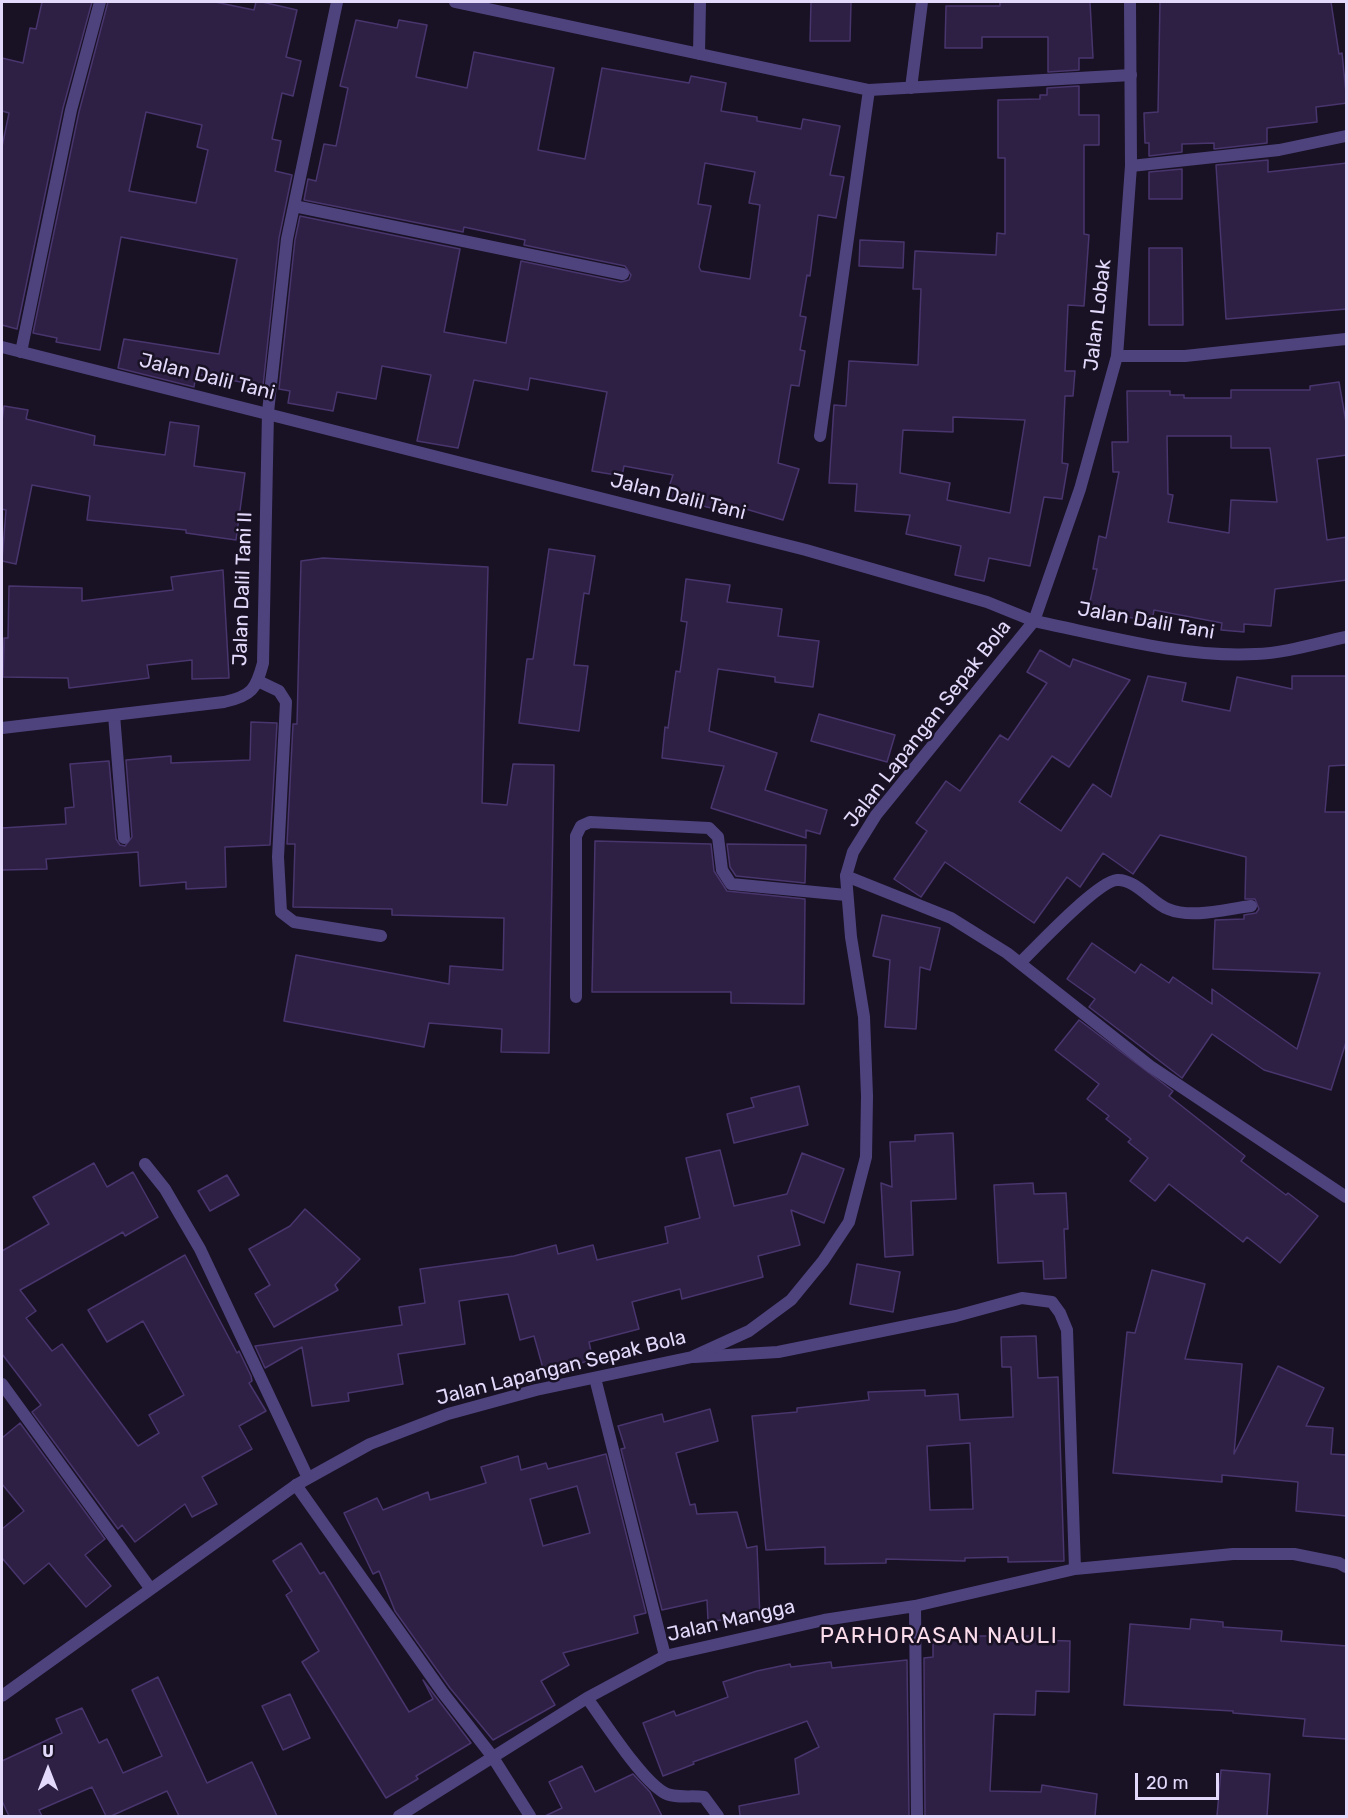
<!DOCTYPE html>
<style>
body{margin:0}
#map{position:relative;width:1348px;height:1818px;overflow:hidden;background:#191225;font-family:Rubik,sans-serif}
canvas{display:block}
.frame{position:absolute;inset:0;border:3px solid #e3dafb;pointer-events:none}
.north{position:absolute;left:18px;top:1740px;width:60px;height:60px;-webkit-text-stroke:4px #191225;paint-order:stroke;rotate:0deg;font-size:16px;font-weight:700;line-height:24px;text-align:center;color:#e3dafb}
.north::after{content:'';display:block;margin:auto;width:21px;height:27px;background:#e3dafb;clip-path:polygon(50% 0,100% 100%,50% 72%,0 100%)}
.scale{position:absolute;left:1135px;top:1773px;width:84px;height:27px;box-sizing:border-box;border:3px solid #e3dafb;border-top:0;padding-left:8px;font-size:18px;line-height:21px;white-space:nowrap;color:#e3dafb;-webkit-text-stroke:4px #191225;paint-order:stroke}
</style>
<div id="map">
<canvas width="1348" height="1818"></canvas>
<div class="frame"></div>
<div class="north">U</div>
<div class="scale">20 m</div>
</div>
<script>
const c = document.querySelector('canvas').getContext('2d');
c.lineJoin = 'round';
function fillPath(path, color) {
  c.fillStyle = color;
  c.fill(path, 'evenodd');
}
function strokePath(path, color, width, dash) {
  c.strokeStyle = color;
  c.lineWidth = width;
  c.lineCap = dash ? 'butt' : 'round';
  c.setLineDash(dash || []);
  c.stroke(path);
}
function write(font, color, halo, rows, align = 'center') {
  c.font = font + ' Rubik,sans-serif';
  c.lineWidth = 5;
  c.setLineDash([]);
  c.textBaseline = 'middle';
  c.strokeStyle = halo;
  c.fillStyle = color;
  for (const [text, x, y, turn = 0] of rows) {
    c.save();
    c.translate(x, y);
    c.rotate((+turn || 0) * Math.PI / 180);
    c.textAlign = isNaN(turn) ? turn : align;
    if (halo) c.strokeText(text, 0, 0);
    c.fillText(text, 0, 0);
    c.restore();
  }
}
const building = new Path2D(`
 M42,2H92L63,108L17,329L2,325V147L9,113L2,111V58L23,63L30,28L36,29Z
 M108,2H215L254,10L256,2H262L297,10L286,57L301,61L293,96L282,93L272,139L281,141L275,171L292,175L279,238L263,386L196,374L194,387L118,368L124,339L219,354L237,259L121,237L100,350L56,342L57,338L33,333L79,112ZM146,112L202,125L197,147L208,150L196,203L129,191Z
 M811,2H851L850,41H810Z
 M1000,2H1090L1093,58H1079V70L1048,72V37H982V48H945L946,6H1000Z
 M1160,2H1331L1339,54L1342,53L1347,103L1316,107L1317,122L1267,128V143L1214,149V143L1182,144V152L1149,156V143H1145L1144,113L1158,112Z
 M356,20L397,28L399,20L427,25L416,77L467,88L474,52L554,68L538,150L585,159L602,68L689,83L691,76L726,83L721,111L757,117V121L801,129L803,119L840,126L830,175L844,177L836,218L818,215L810,276L807,275L800,316L806,317L800,350L805,351L799,386L791,385L778,463L799,469L783,520L739,507L737,515L666,496L673,475L624,466L622,476L592,471L607,392L530,378L528,390L474,380L458,448L417,441L431,375L382,366L376,399L337,392L333,411L288,403L290,391L279,389L295,240L300,216L460,249L444,332L506,343L521,261L621,282L629,280L631,275L625,266L524,245L525,240L464,227L463,232L304,200L308,179L316,181L324,144L336,146L348,88L340,86ZM705,163L755,172L749,203L760,205L750,279L701,271L699,267L711,206L698,204Z
 M1079,86V115H1099V145H1084V234L1089,235L1084,306L1068,305L1065,371H1075L1073,396H1065L1062,463L1068,464L1062,499L1044,497L1030,566L989,558L984,581L955,575L961,546L906,534L910,515L855,511L857,484L829,483L834,405L846,406L849,361L918,365L921,289H913L915,251L996,255L997,233L1005,234V158H998V100L1040,99V95H1047V88ZM953,417L1025,420L1010,513L947,500L950,483L900,473L903,430L953,432Z
 M1268,160V172L1347,163V309L1226,319L1216,165Z
 M1182,169V199H1149V172Z
 M860,240L904,242L903,268L859,266Z
 M1149,248H1182L1183,325H1149Z
 M1339,382L1347,428V455L1317,459L1327,540L1347,537V580L1275,589L1271,626L1244,624V632L1221,630L1222,623L1154,610L1152,621L1088,611L1097,569H1093L1099,536L1106,538L1119,472H1113L1112,442H1128L1127,391H1170V395H1184V398H1231V390H1310V386ZM1167,436H1231V448H1270L1277,502L1231,500L1229,533L1168,522L1173,495L1168,494Z
 M4,406L28,410L26,419L95,436L94,445L165,455L170,422L199,426L194,466L245,473L236,540L186,533V530L87,520L90,496L32,485L16,564L2,561L6,510L2,509V421Z
 M549,549L595,556L589,594L584,593L574,665L588,666L579,731L519,723L527,659H533Z
 M323,558L488,567L482,803L507,805L513,764L554,765L549,1053L501,1052L502,1029L429,1023L424,1047L284,1021L296,955L449,984L450,966L503,970L504,918L392,915V909L293,907L295,844H287L293,724H297L301,561Z
 M223,570L229,678L192,679V660L147,665L149,678L69,688L68,678L3,677L4,638H8L9,586L82,588V601L173,590L171,577Z
 M686,579L730,585L727,602L782,609L778,636L819,641L813,687L775,682V677L718,669L709,731L777,753L765,790L827,810L820,834L806,830V838L711,808L724,766L662,758L665,727L668,728L676,671L680,672L687,622L681,621Z
 M1040,650L1070,667L1073,659L1130,680L1069,767L1052,756L1019,802L1061,831L1093,784L1111,797L1148,676L1186,683L1182,701L1230,711L1237,677L1292,689V676H1347V765L1329,766L1325,812H1347V1039L1331,1090L1264,1070L1212,1034L1182,1078L1089,1007L1095,999L1067,979L1092,943L1135,973L1141,964L1169,983L1173,977L1212,1004V989L1297,1049L1320,973L1213,969L1215,920L1244,919V915L1256,913L1259,909L1255,899H1245L1246,857L1160,835L1133,874L1103,853L1080,887L1067,877L1034,923L945,862L921,897L894,879L927,831L916,823L946,781L960,791L1000,735L1008,740L1047,683L1027,672Z
 M819,714L895,735L887,762L811,741Z
 M251,722L277,723L270,845L225,847L226,887L186,889V882L140,886L138,852L46,859L47,869L2,870V828L66,824L65,808L74,807L70,764L109,761L116,839L120,845L125,846L132,837L126,760L171,756V763L250,760Z
 M595,841L711,844L714,871L727,891L805,899L804,1004L731,1003V992H592Z
 M727,844L806,845L805,883L736,876L730,867Z
 M882,915L940,928L930,970L920,967L916,1029L885,1027L890,960L873,956Z
 M1079,1020L1173,1091L1169,1096L1245,1156L1241,1161L1286,1195L1288,1193L1318,1216L1280,1263L1247,1237L1243,1242L1169,1184L1155,1201L1130,1181L1148,1158L1128,1142L1131,1139L1106,1119L1109,1116L1087,1099L1099,1084L1055,1050Z
 M799,1086L808,1125L734,1143L727,1114L754,1107L751,1098Z
 M953,1133L956,1199L911,1201L913,1255L885,1257L881,1183L892,1187L890,1142L915,1141V1135Z
 M720,1150L734,1206L787,1194L802,1153L844,1169L824,1223L791,1210L800,1245L758,1256L763,1277L682,1299L680,1289L632,1302L639,1329L589,1342L593,1360L544,1372L534,1336L520,1340L508,1294L459,1301L465,1344L398,1354L403,1384L348,1393L349,1401L312,1406L302,1347L265,1368L255,1346L402,1325L399,1307L425,1303L420,1269L514,1256L556,1245L558,1254L593,1245L597,1260L668,1243L665,1227L700,1218L686,1158Z
 M94,1163L107,1187L133,1172L158,1217L125,1236L123,1232L20,1290L36,1311L26,1318L52,1351L62,1344L138,1446L159,1433L149,1415L184,1395L143,1321L107,1342L88,1310L185,1255L237,1353L239,1351L251,1376L252,1381L249,1383L266,1411L239,1426L252,1449L202,1477L217,1504L192,1517L185,1504L135,1542L122,1525L118,1529L32,1412L41,1405L2,1354V1251L49,1224L33,1197Z
 M227,1175L239,1195L210,1211L198,1191Z
 M1033,1183L1034,1194L1066,1193L1068,1229H1064L1066,1278L1044,1279L1043,1261L998,1263L994,1185Z
 M305,1209L360,1259L335,1285L338,1290L274,1327L255,1294L270,1285L249,1249L290,1226Z
 M857,1264L900,1272L893,1312L850,1304Z
 M1152,1270L1205,1284L1185,1359L1242,1364L1234,1454L1278,1366L1324,1388L1306,1426L1333,1428L1331,1454L1347,1455V1516L1296,1511L1298,1482L1222,1475V1482L1113,1473L1127,1332L1135,1333Z
 M1036,1336L1038,1378L1058,1377L1064,1561L1008,1562V1557L965,1558V1561L886,1559V1563L825,1564V1547L766,1550L752,1416L797,1412V1408L869,1400L868,1392L925,1390V1396L958,1394L960,1420L1013,1417L1011,1367H1002L1001,1337ZM970,1443L973,1509L930,1510L927,1446Z
 M710,1409L718,1441L676,1453L690,1505L695,1504L697,1514L737,1512L747,1548L757,1546L760,1618L708,1621L707,1600L662,1610L621,1449L625,1448L618,1426L662,1414L664,1422Z
 M20,1423L105,1539L85,1555L111,1586L86,1607L49,1563L24,1584L2,1558V1529L24,1511L2,1484V1438Z
 M606,1454L646,1613L634,1616L638,1633L563,1653L569,1665L541,1681L555,1705L493,1740L450,1688L395,1611L379,1571L373,1574L344,1513L377,1498L383,1510L428,1492L430,1500L486,1483L481,1467L518,1456L521,1470L546,1463L548,1469ZM577,1486L590,1533L543,1546L530,1499Z
 M301,1543L320,1574L324,1572L409,1712L433,1699L423,1680L471,1743L416,1776L418,1779L386,1798L302,1662L319,1651L286,1595L292,1591L273,1561Z
 M1191,1619L1223,1622V1627L1282,1631L1281,1641L1347,1646V1739L1303,1736L1305,1719L1233,1713V1711L1124,1705L1130,1624L1190,1629Z
 M968,1636H1037V1640L1070,1641L1069,1692L1036,1691L1035,1715L994,1714L990,1791L1041,1792L1042,1785L1097,1794L1095,1816H925L924,1658L933,1657V1639L968,1640Z
 M907,1660L909,1816H740L739,1806L799,1794L795,1759L819,1747L807,1721L693,1762L694,1764L663,1776L643,1723L674,1711L676,1716L728,1697L723,1682L757,1671L790,1664L791,1667L831,1662L832,1668Z
 M158,1677L207,1783L252,1762L277,1816H179L167,1791L111,1816H106L92,1787L39,1810L42,1816H9L2,1801V1761L62,1733L56,1719L82,1708L99,1743L107,1739L123,1773L162,1756L132,1690Z
 M290,1694L310,1738L283,1750L262,1706Z
 M582,1766L595,1792L633,1774L650,1792L662,1816H545L562,1808L549,1782Z
 M1221,1770L1270,1774L1267,1816H1217Z`);
const service = new Path2D(`
 M258,681L279,691L286,702L278,857L281,912L294,922L381,936
 M114,715L124,838`);
const minor = new Path2D(`
 M455,2L869,90L1131,75
 M699,54L700,2
 M911,88L922,2
 M1131,166L1279,150L1346,136
 M294,206L623,274
 M21,352L71,110L100,2
 M1117,356H1185L1346,339
 M820,436L869,90
 M1034,621C1107,636 1182,658 1256,654C1286,653 1317,643 1346,637
 M2,728L224,702C252,696 256,689 263,663L268,412L287,239L337,2
 M846,876L951,918L1007,953L1150,1066L1346,1197
 M1020,963C1036,947 1098,881 1117,880C1136,879 1152,903 1168,909C1192,919 1226,909 1251,906
 M576,997V836L581,826L590,822L709,828L718,837L722,870L731,884L846,895
 M145,1164L165,1189L200,1249L308,1478
 M694,1357L778,1352L956,1316L1022,1298L1052,1302L1060,1313L1067,1330L1075,1569
 M595,1378L665,1656
 M2,1384L150,1588
 M296,1485L443,1693L492,1756L530,1816
 M915,1606L917,1816
 M587,1698C604,1721 640,1778 663,1792C673,1799 692,1795 704,1797L718,1816
 M399,1816L587,1698L665,1656L824,1620L915,1606L1075,1569L1233,1554H1294L1339,1563L1346,1567`);
const tertiary = new Path2D(`
 M2,347L806,550L987,602L1034,621
 M2,1696L296,1485L370,1444L448,1414L536,1390L692,1357L749,1331L791,1300L823,1261L849,1222L866,1157L867,1096L864,1017L851,937L846,876L853,852L876,815L1034,621L1080,489L1117,356L1131,166L1130,2`);
const streetNames = [
 ["Jalan Lobak",1098,315,-83],
 ["Jalan Dalil Tani",207,377,14],
 ["Jalan Dalil Tani",678,497,14],
 ["Jalan Dalil Tani II",243,589,-88],
 ["Jalan Dalil Tani",1146,621,10],
 ["Jalan Lapangan Sepak Bola",928,724,-52],
 ["Jalan Lapangan Sepak Bola",561,1368,-14],
 ["Jalan Mangga",731,1621,-13]
];
const quarterNames = [
 ["PARHORASAN NAULI",939,1637]
];
fillPath(building, '#2d2044');
strokePath(building, '#49356d', 1.5);
strokePath(service, '#4f437e', 12);
strokePath(minor, '#4f437e', 12);
strokePath(tertiary, '#4f437e', 12);
write('20px', '#e3dafb', '#191225', streetNames);
c.letterSpacing = '1.5px';
write('22px', '#fbdceb', '#191225', quarterNames);
c.letterSpacing = '0px';
</script>
